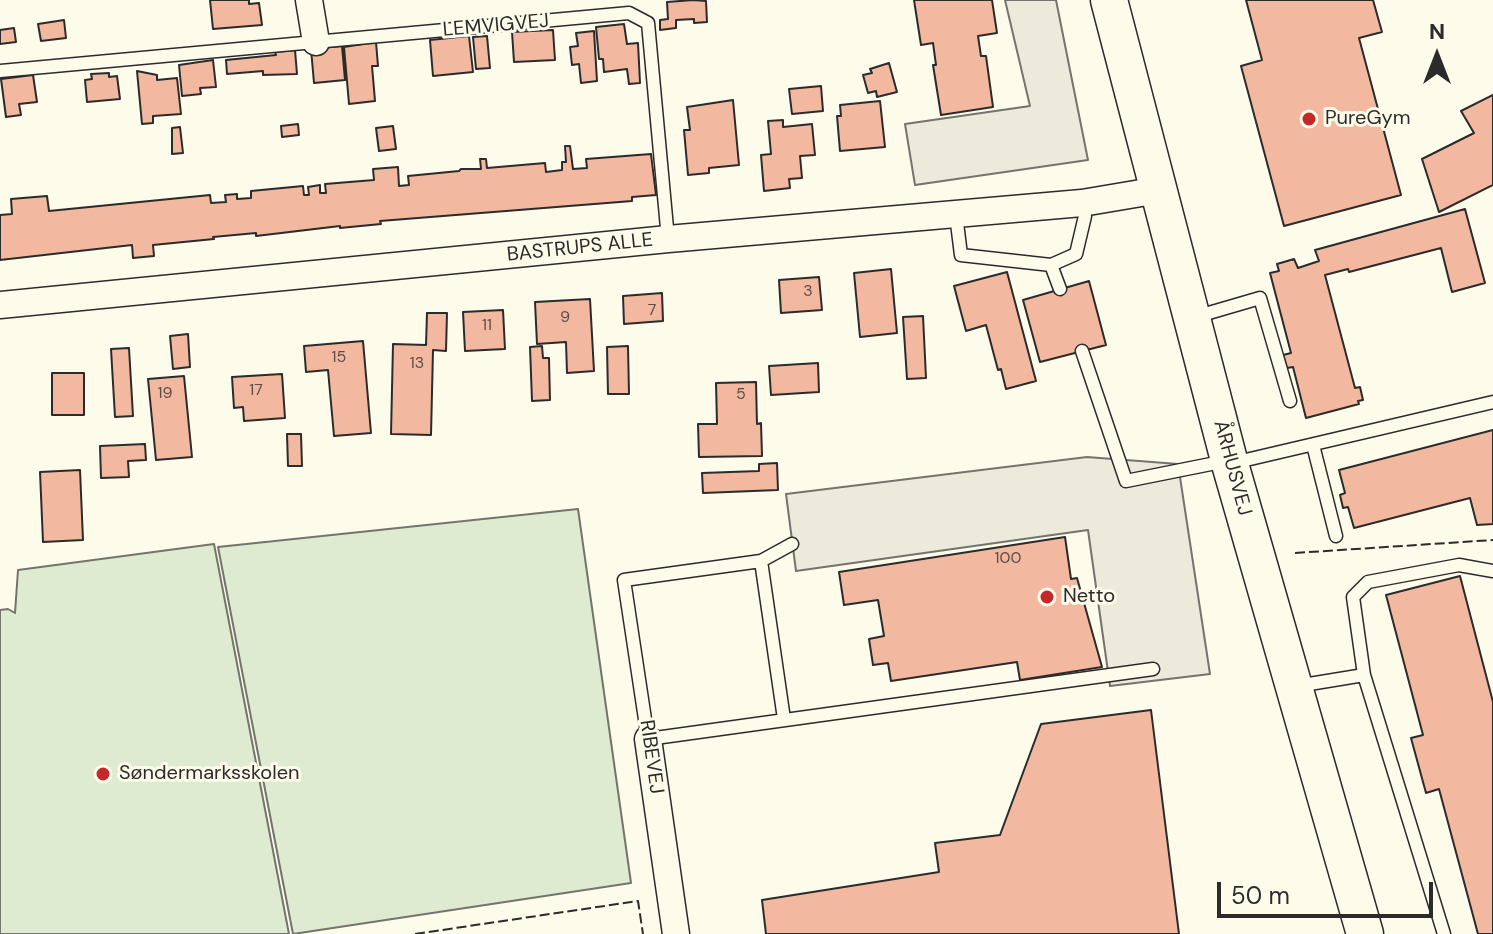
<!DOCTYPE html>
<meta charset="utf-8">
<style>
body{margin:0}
#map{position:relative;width:1493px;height:934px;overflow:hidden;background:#fdfbea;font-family:"DM Sans",sans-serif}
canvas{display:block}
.north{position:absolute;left:1397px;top:16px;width:80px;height:80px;-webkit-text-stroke:6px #fdfbea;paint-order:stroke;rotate:0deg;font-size:22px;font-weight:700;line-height:32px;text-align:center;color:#2b2b2b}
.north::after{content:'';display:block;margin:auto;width:28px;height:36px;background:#2b2b2b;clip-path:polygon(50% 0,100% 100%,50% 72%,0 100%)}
.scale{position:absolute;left:1217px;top:882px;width:216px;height:36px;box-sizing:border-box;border:4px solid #2b2b2b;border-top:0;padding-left:10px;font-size:24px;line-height:28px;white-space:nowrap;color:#2b2b2b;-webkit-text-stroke:6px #fdfbea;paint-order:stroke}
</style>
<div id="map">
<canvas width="1493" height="934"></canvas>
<div class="north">N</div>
<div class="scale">50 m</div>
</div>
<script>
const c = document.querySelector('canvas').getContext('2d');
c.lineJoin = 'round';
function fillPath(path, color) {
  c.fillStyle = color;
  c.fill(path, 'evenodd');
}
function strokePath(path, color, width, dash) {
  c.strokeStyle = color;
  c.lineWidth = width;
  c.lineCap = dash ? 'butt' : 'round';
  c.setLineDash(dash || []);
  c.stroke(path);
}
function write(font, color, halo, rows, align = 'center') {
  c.font = font + ' "DM Sans",sans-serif';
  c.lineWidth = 6;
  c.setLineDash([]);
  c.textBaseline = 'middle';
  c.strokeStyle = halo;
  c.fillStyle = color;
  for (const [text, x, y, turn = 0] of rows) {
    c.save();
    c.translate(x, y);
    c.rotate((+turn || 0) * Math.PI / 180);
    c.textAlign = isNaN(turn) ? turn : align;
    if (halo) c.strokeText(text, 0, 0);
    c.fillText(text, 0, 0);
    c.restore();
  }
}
const green = new Path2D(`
 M578,509L631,883L293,934L218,547Z
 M214,544L289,934H0V610L8,609L15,613L18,570Z`);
const parking = new Path2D(`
 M1005,0H1056L1088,160L915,185L905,124L1030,106Z
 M1087,457L1178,464L1210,674L1110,686L1088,530L796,571L786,494Z`);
const building = new Path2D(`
 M210,0H249V4L259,3L262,25L213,29Z
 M693,0L706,1L707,22L694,23V19L676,20V28L660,30V20L668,19L667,2Z
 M914,0H992L997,33L978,36L981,56H986L993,107L941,115L933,65H936L933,43L921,45Z
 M1246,0H1373L1382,32L1359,38L1401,195L1284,226L1241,66L1262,60Z
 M64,20L66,38L41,41L38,24Z
 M624,24L627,44L638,43L640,83L629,84L627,69L604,72L603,59H599L596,27Z
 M14,28L16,42L0,44V30Z
 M553,30L555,60L514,62L512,32Z
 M594,31L597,81L581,83L579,64L572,65L570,47L578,46L576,33Z
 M469,36L473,72L433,76L430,40Z
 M487,36L490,68L476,69L473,37Z
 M376,42L378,66H372L375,101L349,104L344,47Z
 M342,46L345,80L314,83L311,49Z
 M295,50L297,74L263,75V71L227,74L226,60L276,55L275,52Z
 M213,60L216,87L200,88L201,94L182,96L179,65Z
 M889,63L897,92L877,97L876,91L868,93L863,75L872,73L870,69Z
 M137,71L157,75V80L177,78L181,114L153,116V123L142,124Z
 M109,73V77L117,76L120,99L87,102L85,80L92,79L91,74Z
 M33,75L37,102L19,104L21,115L6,117L1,79Z
 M821,86L823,111L792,114L789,89Z
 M1493,95V185L1439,212L1422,159L1474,133L1461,111Z
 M733,100L739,165L709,168V173L688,175L684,130H690L687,107Z
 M880,101L885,147L840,151L837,116H841L840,105Z
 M783,120V127L812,124L815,155L800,156L802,178L789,179L790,188L764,191L761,155L771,154L768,121Z
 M298,124L299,135L282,137L281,126Z
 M393,126L396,149L379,151L376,128Z
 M180,127L183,153L172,154V128Z
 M565,146H570L573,169L587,168L586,159L651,154L656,195L632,197V201L380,221L381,224L340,228V226L256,236V233L213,237L214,239L153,245L154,256L133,258L132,245L0,260V215L12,214L11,199L47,196L49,211L210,195L211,203L226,202L225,195L237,194V199L251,198V191L303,186L304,195H309L308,187L320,185V193H326L325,184L374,180L373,169L398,167L399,186L409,185L408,176L459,171L461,169H481L480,159H486L487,168L545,163L546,172L562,170V162H566Z
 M1465,209L1485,283L1452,292L1441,248L1349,272L1348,269L1325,275L1355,388L1360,387L1363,400L1358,401L1359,404L1306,418L1293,367L1287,368L1283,355L1291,353L1270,273L1279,271L1277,264L1294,259L1298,268L1319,261L1315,250Z
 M891,269L897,333L860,337L854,273Z
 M1007,272L1036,381L1006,389L1001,369L998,370L986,325L966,331L954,286Z
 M819,277L822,310L781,313L779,280Z
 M1089,281L1106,345L1040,362L1023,300Z
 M662,293L663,321L624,324L623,296Z
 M590,299L594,371L567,373L566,342L537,344L535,302Z
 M503,310L505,349L465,351L463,312Z
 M427,313H447L446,351L433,350L431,435L391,434L393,344L426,345Z
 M923,316L926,378L907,379L903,317Z
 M188,334L190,367L173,369L170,336Z
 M363,341L371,433L334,436L328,370L306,372L304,346Z
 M542,346L543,358H549L550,400L532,401L530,347Z
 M628,346L629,394H608L607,347Z
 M129,348L133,416L115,417L111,349Z
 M818,363L819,392L771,395L769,366Z
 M52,373H84V415H52Z
 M282,374L285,418L244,421L243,407L234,408L232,377Z
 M184,376L192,457L156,460L148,379Z
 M756,382L757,424L761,423L762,456L699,457L698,424H717L716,383Z
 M1493,430V524L1477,525L1470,498L1354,528L1348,507L1343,508L1340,495L1345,493L1339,470Z
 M287,434H301L302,466H288Z
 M145,444L146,460L128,461L129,477L101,478L100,446Z
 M777,463L778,490L703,493L702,473L759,471V464Z
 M80,470L83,540L43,542L40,472Z
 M1065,537L1071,579L1077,578L1102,667L1020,680L1017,662L891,681L888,663L873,665L869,639L884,636L878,600L844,605L839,572Z
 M1460,576L1493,702V934H1478L1439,789L1426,793L1411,738L1423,735L1386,595Z
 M1151,710L1179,934H766L762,900L939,872L935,843L1000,835L1041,724Z`);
const service = new Path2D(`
 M0,71L629,13L648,23L668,239
 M956,215L961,255L1051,265
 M1060,289L1051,265L1076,254L1085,216L1082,203
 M1195,317L1260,298L1290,401
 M1082,351L1126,481L1226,461
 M1313,445L1336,536
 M1233,463L1493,402
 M792,544L761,561L624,580L648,739L1153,669
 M761,561L784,719
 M1364,675L1444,934
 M1297,686L1364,675L1353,597L1368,582L1459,565L1493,571`);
const minor = new Path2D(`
 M309,0L316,42
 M0,305L668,239L1082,203L1159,190
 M648,739L676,934`);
const secondary = new Path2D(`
 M1109,0L1230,464L1365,934`);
const fence = new Path2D(`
 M1295,553L1493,540
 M415,934L638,901L643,934`);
const markers = [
 [1309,119,8,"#c62828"],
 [1047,597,8,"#c62828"],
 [103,774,8,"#c62828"]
];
const numberNames = [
 ["3",808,292],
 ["7",652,311],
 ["9",565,318],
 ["11",487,326],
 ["15",339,358],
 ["13",417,364],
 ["17",256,391],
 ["19",165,394],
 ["5",741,395],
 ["100",1008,559]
];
const streetNames = [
 ["LEMVIGVEJ",496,26,-5],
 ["BASTRUPS ALLE",580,248,-6],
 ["ÅRHUSVEJ",1232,468,75],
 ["RIBEVEJ",651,757,82]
];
const poiNames = [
 ["PureGym",1325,119],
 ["Netto",1063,597],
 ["Søndermarksskolen",119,774]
];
fillPath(green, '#deebd1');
strokePath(green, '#74746e', 2);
fillPath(parking, '#eceadb');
strokePath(parking, '#74746e', 2);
fillPath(building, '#f2b8a0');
strokePath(building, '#2b2b2b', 2);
strokePath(service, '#2b2b2b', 15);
strokePath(minor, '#2b2b2b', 29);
strokePath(secondary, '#2b2b2b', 39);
strokePath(service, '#fdfbea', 12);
strokePath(minor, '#fdfbea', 26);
strokePath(secondary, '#fdfbea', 36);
strokePath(fence, '#2b2b2b', 2, [10, 4]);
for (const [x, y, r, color] of markers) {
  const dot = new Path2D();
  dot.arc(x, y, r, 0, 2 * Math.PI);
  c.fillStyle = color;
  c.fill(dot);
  strokePath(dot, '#fdfbea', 3);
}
write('16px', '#5d4e48', null, numberNames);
write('20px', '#2b2b2b', '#fdfbea', streetNames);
write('20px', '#2b2b2b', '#fdfbea', poiNames, 'left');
</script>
